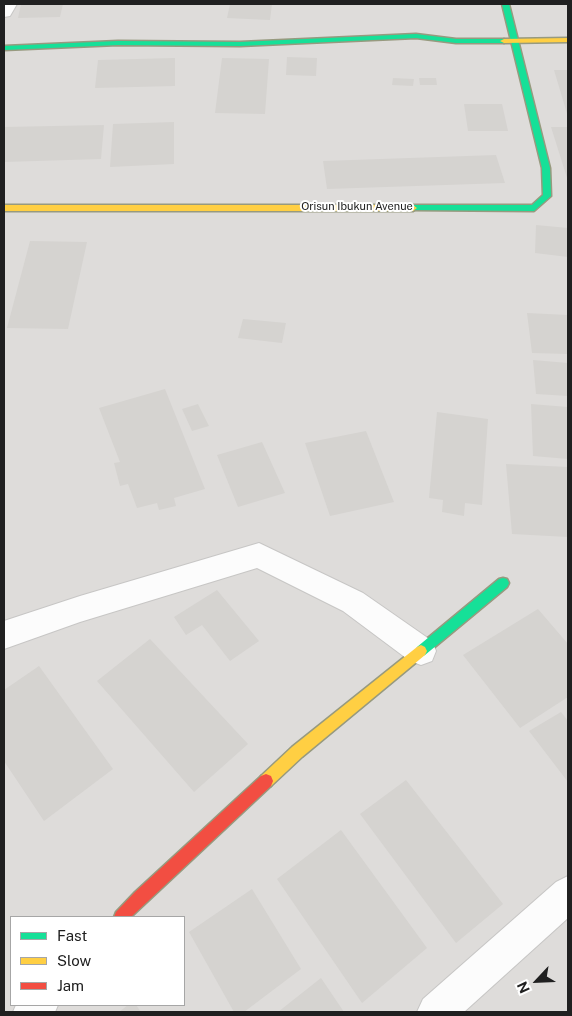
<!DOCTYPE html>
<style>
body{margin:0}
#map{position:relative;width:572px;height:1016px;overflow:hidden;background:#eeede9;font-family:"Public Sans",sans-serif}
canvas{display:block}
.frame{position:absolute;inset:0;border:5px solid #202020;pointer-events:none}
.legend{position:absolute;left:10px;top:916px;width:175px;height:90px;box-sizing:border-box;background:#fff;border:1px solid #a6a6a6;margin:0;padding:6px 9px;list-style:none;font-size:15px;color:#202020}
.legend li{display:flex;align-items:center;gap:10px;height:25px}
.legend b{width:25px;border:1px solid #a6a6a6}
.north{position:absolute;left:512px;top:956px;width:50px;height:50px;-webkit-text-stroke:4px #fff;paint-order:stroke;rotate:245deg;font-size:14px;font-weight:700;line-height:20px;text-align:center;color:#202020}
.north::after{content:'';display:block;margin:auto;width:18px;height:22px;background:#202020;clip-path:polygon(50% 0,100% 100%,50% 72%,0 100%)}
</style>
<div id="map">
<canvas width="572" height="1016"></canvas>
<div class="frame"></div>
<ul class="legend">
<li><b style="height:6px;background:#16e098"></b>Fast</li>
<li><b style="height:6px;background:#ffcf43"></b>Slow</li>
<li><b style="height:6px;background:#f24e42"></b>Jam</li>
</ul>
<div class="north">N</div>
</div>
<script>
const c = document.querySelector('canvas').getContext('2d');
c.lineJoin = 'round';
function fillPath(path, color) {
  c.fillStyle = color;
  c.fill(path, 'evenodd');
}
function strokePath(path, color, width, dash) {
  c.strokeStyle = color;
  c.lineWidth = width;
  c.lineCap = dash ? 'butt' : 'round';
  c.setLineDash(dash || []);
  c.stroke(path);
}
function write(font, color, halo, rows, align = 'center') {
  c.font = font + ' "Public Sans",sans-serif';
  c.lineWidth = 4;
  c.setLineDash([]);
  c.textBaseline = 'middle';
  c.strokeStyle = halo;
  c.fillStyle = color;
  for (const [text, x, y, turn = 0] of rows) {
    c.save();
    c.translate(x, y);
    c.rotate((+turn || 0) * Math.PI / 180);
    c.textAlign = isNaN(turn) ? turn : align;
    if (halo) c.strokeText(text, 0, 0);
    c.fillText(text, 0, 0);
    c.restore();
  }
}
const residential = new Path2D(`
 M4,4H568V1012H4ZM11,917H184V1005H11Z`);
const building = new Path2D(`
 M21,4H63L60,17L18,18Z
 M230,4H272L270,20L227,18Z
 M287,57L317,58L316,76L286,75Z
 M175,58V86L95,88L98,60Z
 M222,58L269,59L265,114L215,113Z
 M554,70H568V117Z
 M393,78L414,79L413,86L392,85Z
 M419,78H436L437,85H420Z
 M464,104H502L508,131H468Z
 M174,122V164L110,167L113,124Z
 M104,125L101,159L4,162V127Z
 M551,127H568V181Z
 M496,155L505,183L327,189L323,161Z
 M536,225L568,228V257L535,253Z
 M30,241L87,242L68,329L7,328Z
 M527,313L568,315V354L532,353Z
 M243,319L286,323L282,343L238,338Z
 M533,360L568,363V396L536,394Z
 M165,389L205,489L174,498L176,506L159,510L157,503L137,508L128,484L120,486L114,463L120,462L99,408Z
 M198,404L209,426L192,431L182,409Z
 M531,404L568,407V459L533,456Z
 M437,412L488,419L482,505L465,503L464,516L442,512L443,500L429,498Z
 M366,431L394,502L330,516L305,443Z
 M262,442L285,493L238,507L217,455Z
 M506,464L568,467V537L512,534Z
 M217,590L259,641L230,661L202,625L186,635L174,617Z
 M538,609L568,644V697L520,728L463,655Z
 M150,639L248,744L194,792L97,681Z
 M39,666L113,769L44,821L4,761V690Z
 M561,712L568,721V782L529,731Z
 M406,780L503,904L456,943L360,814Z
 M341,830L427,948L362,1003L277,879Z
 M252,889L301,969L244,1012H234L189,932Z
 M321,978L344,1012H278Z
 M128,1005H136L141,1012H119Z`);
const street = new Path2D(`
 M4,4H17L10,16L4,17Z
 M259,543L363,593L432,641L436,651L432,661L421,665L410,661L343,611L257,568L80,622L4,649V621L80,596Z
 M568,876V918L464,1012H417L423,999L556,882Z
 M16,1005H58L55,1012H13Z`);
const fast = new Path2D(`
 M502,4H509L550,168L551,196L534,211L410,210V206L413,205H532L543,195L542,168Z
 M416,34L456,39H504L508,41L504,43H456L416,38L240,46L118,45L4,50V46L118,41L240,42Z
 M503,578L507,579L509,583L507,587L425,655L421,657L417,655L415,651L417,647L499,579Z`);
const slow = new Path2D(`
 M568,38V42L504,43L500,41L504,39Z
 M4,205H413L417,208L413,211H4Z
 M421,645L425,647L427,651L425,655L302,757L271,786L266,788L261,786L259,781L261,776L292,747L417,647Z`);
const jam = new Path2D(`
 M266,774L271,776L273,781L271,786L131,917H114L116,912L135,892L261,776Z`);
const farStreetnames = [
 ["Orisun Ibukun Avenue",357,207]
];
fillPath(residential, '#dedcda');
fillPath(building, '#d5d3d0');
strokePath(street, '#c7c6c5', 2);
strokePath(fast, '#979a7f', 3);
strokePath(slow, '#979a7f', 3);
strokePath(jam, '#979a7f', 3);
fillPath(street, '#fcfcfc');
fillPath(fast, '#16e098');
fillPath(slow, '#ffcf43');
fillPath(jam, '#f24e42');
write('11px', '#202020', '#fff', farStreetnames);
</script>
